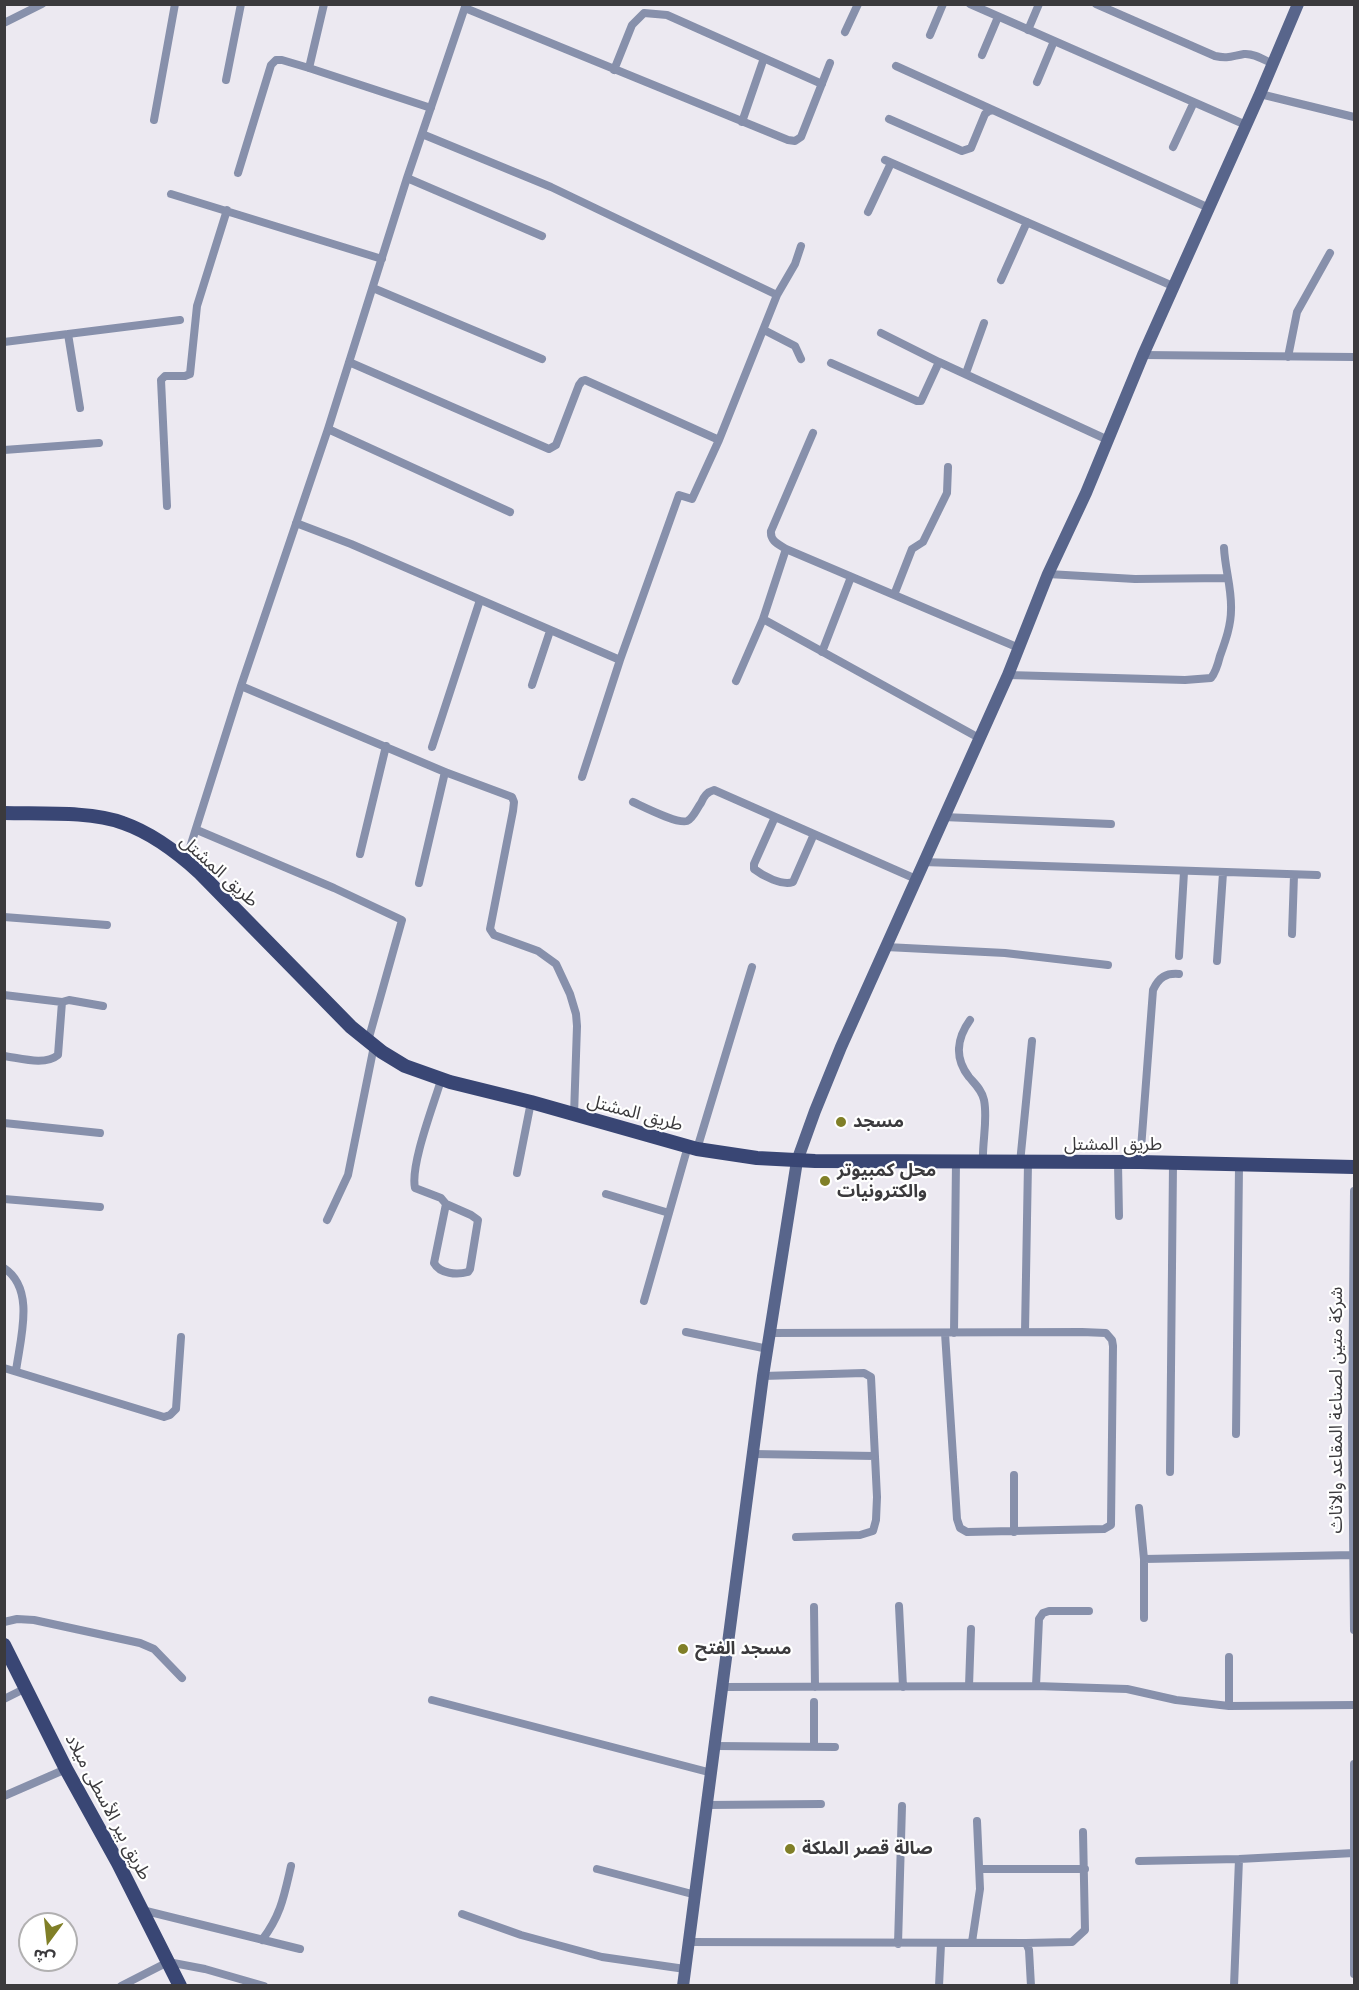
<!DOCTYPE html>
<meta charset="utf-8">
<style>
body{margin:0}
#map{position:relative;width:1359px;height:1990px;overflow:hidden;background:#ece9f1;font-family:Quicksand,"Noto Sans Arabic",sans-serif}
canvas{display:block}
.frame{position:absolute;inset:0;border:6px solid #3b3a3d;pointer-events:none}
.north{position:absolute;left:18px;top:1912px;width:60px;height:60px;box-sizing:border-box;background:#fff;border:2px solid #b1b0b1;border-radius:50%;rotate:195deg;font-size:16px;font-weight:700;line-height:24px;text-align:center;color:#3b3a3d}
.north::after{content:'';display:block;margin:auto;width:21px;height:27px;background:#807f27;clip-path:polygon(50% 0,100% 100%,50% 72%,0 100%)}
</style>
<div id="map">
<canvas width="1359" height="1990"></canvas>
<div class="frame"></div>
<div class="north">ش</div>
</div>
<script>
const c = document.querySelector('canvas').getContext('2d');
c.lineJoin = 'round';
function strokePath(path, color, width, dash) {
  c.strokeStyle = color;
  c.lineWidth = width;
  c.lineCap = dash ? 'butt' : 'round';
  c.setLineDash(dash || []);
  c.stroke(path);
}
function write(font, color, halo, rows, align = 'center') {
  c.font = font + ' Quicksand,"Noto Sans Arabic",sans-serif';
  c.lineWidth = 4.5;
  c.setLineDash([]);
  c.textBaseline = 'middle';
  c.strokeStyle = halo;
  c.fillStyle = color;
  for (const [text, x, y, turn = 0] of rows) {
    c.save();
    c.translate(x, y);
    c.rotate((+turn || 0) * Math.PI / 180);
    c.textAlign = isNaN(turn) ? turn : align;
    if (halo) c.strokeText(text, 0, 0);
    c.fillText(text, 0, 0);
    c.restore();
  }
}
const street = new Path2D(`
 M970,4L1246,125
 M1096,4L1215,56C1228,59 1232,56 1244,54C1254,53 1264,60 1273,64
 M465,8L788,140L795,141L801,137L830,63
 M4,23L42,4
 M1028,30L1039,4
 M845,32L858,4
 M930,35L943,4
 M982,55L998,17
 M896,66L993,110
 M309,68L324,4
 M614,70L632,25L644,13L667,15L822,84
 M226,80L241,4
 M1037,82L1054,41
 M1260,94L1354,117
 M889,119L962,151L971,148L985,114L989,111L993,110L1209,208
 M154,120L175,4
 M742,122L764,58
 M1173,147L1194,102
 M885,160L1175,287
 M238,173L271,65L276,60H282L309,68L431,108
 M407,178L542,236
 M171,194L382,259
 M868,212L891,163
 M1001,280L1027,222
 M373,288L542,359
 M777,295L795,264L801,246
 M764,330L795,346L801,359
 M881,333L939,362
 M68,334L80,408
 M4,342L180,320
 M1143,355L1354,357
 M1288,357L1297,312L1330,253
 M349,362L549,449L556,445L579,385L582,381L585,380L719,440L777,295L551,187L422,134
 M831,363L917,401H921L939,362L1108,440
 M966,373L984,323
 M328,429L510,512
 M4,450L99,443
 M167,506L161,380L165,376H185L190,374L197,306L227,210
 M296,523L351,544L620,660
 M786,549L1019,648
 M1048,574L1135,579L1227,578
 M894,595L912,549L923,542L947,493L948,467
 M763,619L786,549C778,544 770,541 771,531L813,433
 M822,652L851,577
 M1008,675L1185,680L1211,678C1216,672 1218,664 1220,656C1225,642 1231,626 1231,610C1232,589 1225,569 1224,548
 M736,681L763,619L979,738
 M532,685L550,631
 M241,686L445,772L512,797L514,802L513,811L490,929L494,935L538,951L556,964L570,994L576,1014L577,1026L574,1115
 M432,747L480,600
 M582,777L620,660L679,495L692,499L719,440
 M633,802C644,807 677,824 687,821C693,819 697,808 701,803C704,796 707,792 714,790L916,879
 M775,817L754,864V869C763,876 782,886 793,882L814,834
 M943,817L1111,824
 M197,830L334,888L402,920L368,1041
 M360,854L386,746
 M186,860L241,686L328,429L407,178L466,4
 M923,862L1317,875
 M419,883L445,772
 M4,917L107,925
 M1292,934L1294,875
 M886,947L1005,953L1108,965
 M1179,956L1184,872
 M1217,961L1223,873
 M4,995L62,1002
 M970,1020C957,1038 954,1058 969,1077C975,1084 982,1090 984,1100C988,1120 982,1142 983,1162
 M4,1056C20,1058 45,1066 58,1055L62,1002L69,1000L103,1006
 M441,1080C434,1104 410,1165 415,1188L441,1198L446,1204L471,1215L478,1220L470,1269L468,1272C457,1275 440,1274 434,1263L446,1204
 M4,1123L100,1133
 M697,1149L752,967
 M1140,1162L1153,990C1159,977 1166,973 1179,974
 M1020,1163L1032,1041
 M1118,1163L1119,1216
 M517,1173L531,1102
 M1354,1191L1352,1427L1354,1630
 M606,1194L669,1213
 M4,1199L100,1207
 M327,1220L348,1175L374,1046
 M4,1268C36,1289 20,1339 16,1371
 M644,1301L688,1146
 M686,1332L768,1349
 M1025,1332L1028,1163
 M770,1333L1082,1332L1106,1333L1112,1340L1113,1346L1111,1525L1104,1529L967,1532L960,1528L957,1519L945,1333
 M954,1333L956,1162
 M4,1368L164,1417L170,1415L176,1409L181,1337
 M763,1376L864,1373L871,1377L877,1497L876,1520L873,1531L860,1535L796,1537
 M1236,1434L1239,1166
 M753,1454L875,1456
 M1170,1472L1173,1164
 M1014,1475V1532
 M1139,1508L1144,1559L1354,1555
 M899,1606L903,1687
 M814,1607L815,1687
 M1144,1618V1559
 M4,1622L17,1619L34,1620L140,1643L154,1649L182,1678
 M969,1686L971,1629
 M1036,1686L1039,1619L1043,1613L1049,1611H1089
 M723,1687L1036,1686L1127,1689L1176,1700L1229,1706L1354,1705
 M4,1699L26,1688
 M432,1700L712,1773
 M814,1702V1747
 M1229,1706V1657
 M716,1746L835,1747
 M1354,1764V1974
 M4,1796L66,1769
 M708,1805L821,1804
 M1139,1861L1239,1859L1354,1853
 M597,1869L696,1895
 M980,1869H1085
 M142,1910L300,1949
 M462,1914L521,1935L602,1957L685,1969
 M262,1940C281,1915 284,1896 291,1866
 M689,1942L1026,1943L1029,1950L1031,1986
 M972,1942L980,1889L977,1821
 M1026,1943L1072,1942L1085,1930L1083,1832
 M898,1944L902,1806
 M121,1986L168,1962L205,1969L264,1986
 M939,1986L941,1944
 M1234,1986L1239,1859`);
const secondary = new Path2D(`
 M683,1986L763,1376L797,1161L815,1111L841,1047L1008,675L1048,574L1086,493L1143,355L1260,94L1298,4`);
const primary = new Path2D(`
 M4,813C40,814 91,811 123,823C152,833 178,853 200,873L351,1027L382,1052L405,1066L450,1082L531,1102L697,1149L757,1158L815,1161L1140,1162L1354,1167
 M4,1645L66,1769L118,1863L180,1986`);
const markers = [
 [841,1122,6,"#807f27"],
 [825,1181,6,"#807f27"],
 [683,1649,6,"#807f27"],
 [790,1849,6,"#807f27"]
];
const streetNames = [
 ["طريق المشتل",219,871,42],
 ["طريق المشتل",635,1113,15],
 ["طريق المشتل",1113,1145],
 ["شركة متين لصناعة المقاعد والاثاث",1337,1410,-90],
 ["طريق بير الأسطى ميلاد",108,1807,62]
];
const poiNames = [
 ["مسجد",853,1122],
 ["محل كمبيوتر",837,1171],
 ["والكترونيات",837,1192],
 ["مسجد الفتح",695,1649],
 ["صالة قصر الملكة",802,1849]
];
strokePath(street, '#8790ab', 8);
strokePath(secondary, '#58658b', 12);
strokePath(primary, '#394674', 14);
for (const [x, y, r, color] of markers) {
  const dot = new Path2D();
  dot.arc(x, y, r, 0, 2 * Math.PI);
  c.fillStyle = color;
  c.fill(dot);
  strokePath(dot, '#fff', 2);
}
write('18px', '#3b3a3d', '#fff', streetNames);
write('bold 18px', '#3b3a3d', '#fff', poiNames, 'left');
</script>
